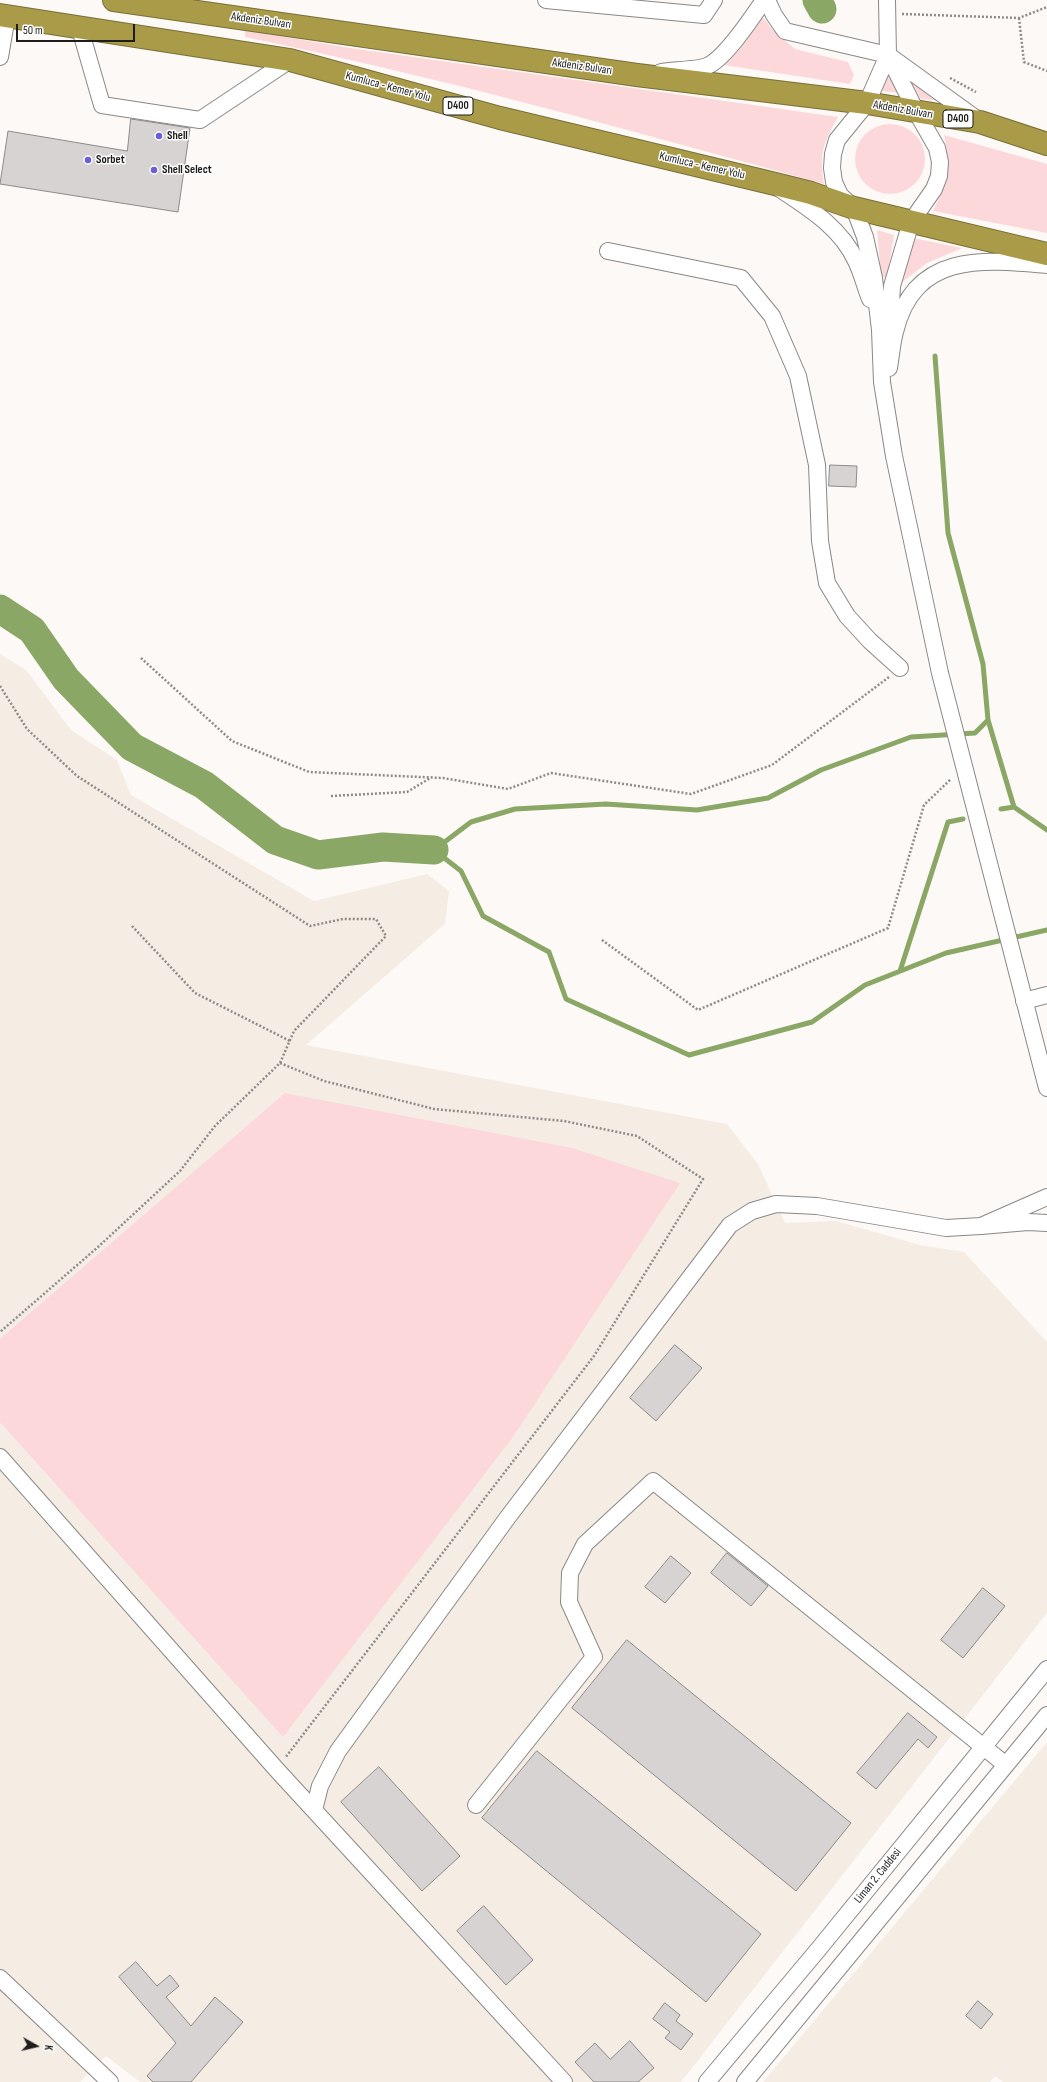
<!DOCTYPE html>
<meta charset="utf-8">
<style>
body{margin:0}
#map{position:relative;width:1047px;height:2082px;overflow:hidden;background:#fcf9f7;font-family:"Sofia Sans Condensed",sans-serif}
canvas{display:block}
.north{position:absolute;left:16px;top:2026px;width:40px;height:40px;-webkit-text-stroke:3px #fff;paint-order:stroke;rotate:98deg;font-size:11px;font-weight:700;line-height:16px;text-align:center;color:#1e1d1c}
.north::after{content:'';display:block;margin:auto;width:14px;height:18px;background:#1e1d1c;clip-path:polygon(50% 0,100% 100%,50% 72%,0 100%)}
.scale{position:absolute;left:16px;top:24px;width:119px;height:18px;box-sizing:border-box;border:2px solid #1e1d1c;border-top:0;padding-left:5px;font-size:12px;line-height:14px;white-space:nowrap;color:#1e1d1c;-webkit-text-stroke:3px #fff;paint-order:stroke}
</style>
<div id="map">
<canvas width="1047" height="2082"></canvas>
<div class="north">K</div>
<div class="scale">50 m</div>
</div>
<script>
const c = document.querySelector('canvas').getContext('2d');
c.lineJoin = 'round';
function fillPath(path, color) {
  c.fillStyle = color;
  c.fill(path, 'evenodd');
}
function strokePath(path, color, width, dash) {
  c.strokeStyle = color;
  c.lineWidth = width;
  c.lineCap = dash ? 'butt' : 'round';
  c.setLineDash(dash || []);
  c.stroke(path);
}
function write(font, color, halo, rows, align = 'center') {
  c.font = font + ' "Sofia Sans Condensed",sans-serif';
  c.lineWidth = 3;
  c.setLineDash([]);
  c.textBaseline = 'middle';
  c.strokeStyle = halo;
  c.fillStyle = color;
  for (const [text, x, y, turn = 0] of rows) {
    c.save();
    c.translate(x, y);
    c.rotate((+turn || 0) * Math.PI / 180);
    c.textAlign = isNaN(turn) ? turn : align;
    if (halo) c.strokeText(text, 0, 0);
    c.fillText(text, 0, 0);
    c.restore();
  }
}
const built = new Path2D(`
 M0,654L26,670L71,730L117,760L131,795L314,901L427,874L449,891L445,924L306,1045L727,1124L758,1164L785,1223L836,1221L920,1245L964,1252L1047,1342V1613L681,2082H140L106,2056L80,2082H0Z
 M1047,1742V2082H1003L995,2076L990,2082H763Z`);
const green = new Path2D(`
 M761,15L772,29L795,49L848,62L854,75L850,84L717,64Z
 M245,30L350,48L838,117C823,144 819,153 824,184C632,131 441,77 245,37Z
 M887,71L899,93L882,91Z
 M909,77L943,101L921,99Z
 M855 159a35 35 0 1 1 70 0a35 35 0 1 1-70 0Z
 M944,135L1047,164V233L933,211L944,188L949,162Z
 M877,230L894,235L887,278L881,276Z
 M913,238L962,248L927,263L901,283Z
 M285,1093L572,1148L680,1183L513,1437L283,1737L0,1422V1339Z`);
const stream = new Path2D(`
 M935,356L948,533L983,664L988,720L975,733L911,737L821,770L768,798L697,810L606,804L515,809L471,822L434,850L461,871L483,916L549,952L566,999L689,1055L812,1022L865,985L946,953L1047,930
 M988,720L1014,807
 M1001,809L1014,807L1047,830
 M900,971L948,822L963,819`);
const river = new Path2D(`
 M817,0L822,9
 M0,609L32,630L66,679L132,747L204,785L275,840L318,855L383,847L434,850`);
const building = new Path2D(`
 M131,119L190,128L178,212L0,184L8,131L127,151Z
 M830,465L857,466L856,487L829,486Z
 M675,1345L702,1368L656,1421L630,1398Z
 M727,1553L768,1586L751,1606L711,1573Z
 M671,1556L691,1573L665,1603L645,1587Z
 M983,1588L1005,1606L963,1658L941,1640Z
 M627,1640L851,1823L796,1891L572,1708Z
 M908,1713L937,1737L928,1748L918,1739L876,1789L857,1773Z
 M537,1751L761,1934L706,2002L482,1818Z
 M379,1767L460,1856L422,1891L341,1802Z
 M484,1906L533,1960L506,1985L457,1931Z
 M136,1962L157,1986L170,1975L179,1986L166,1997L191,2026L215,1997L243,2022L191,2082H153L147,2076L176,2043L119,1977Z
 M978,2001L993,2014L981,2029L966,2016Z
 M665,2003L680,2015L676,2021L693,2034L681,2050L665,2038L670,2032L653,2019Z
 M630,2041L654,2068L638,2082H594L575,2062L595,2043L610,2059Z`);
const path = new Path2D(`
 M902,14L1019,18L1047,7
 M1019,18L1024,62L1047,71
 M950,78L976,92
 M141,658L232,741L309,772L443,778L508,789L551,773L691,794L772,765L889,677
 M0,686L27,729L77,776L310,926L343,919H376L386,936L294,1031L280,1063L215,1126L180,1171L98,1247L0,1332
 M331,796L407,792L432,777
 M132,926L195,993L290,1041
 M602,940L698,1010L888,928L924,805L951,779
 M280,1063L324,1081L434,1109L564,1121L637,1136L703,1179L594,1356L285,1758`);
const minor = new Path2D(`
 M546,0L704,15L714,0
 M767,0L774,15L785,31L888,55L978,120
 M887,0L888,55L917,113L937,148L940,162L939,176L934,189L911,222L892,286L889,339
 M80,29L102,105L200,120L290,60
 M888,55L867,103L837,140L833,154L832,168L834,182L840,195L854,208L865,237L874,278L880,330L882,382L894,456L940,673L1047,1088
 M0,57L7,16
 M661,72C672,70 697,70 707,66C725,59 753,16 764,0
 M780,189C810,209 841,228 856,261C862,273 865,287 870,299
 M608,251L741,278L772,316L798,376L817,465L820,541L827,583L847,616L870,641L900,668
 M889,368C891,356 892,343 895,332C914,252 983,259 1047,265
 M1024,1001L1047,995
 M1047,1197L981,1226L1028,1222L1047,1223
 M0,1457L277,1770L564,2082
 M476,1805L594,1657L569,1602L570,1573L585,1544L653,1481L1006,1765
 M314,1810L320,1786L338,1751L508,1517L730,1225L752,1211L776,1204L817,1206L946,1228L981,1226
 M0,1978L110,2082
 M707,2082L817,1951L1047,1669
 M745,2082L1047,1715`);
const highway = new Path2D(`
 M114,0L637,75L867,103L980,122L1047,144
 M0,15L290,60L500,118L771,183L811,193L854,208L1047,254`);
const markers = [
 [159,136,4,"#6d5ed8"],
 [88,160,4,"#6d5ed8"],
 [154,170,4,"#6d5ed8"]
];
const shields = [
 [458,106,30],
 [958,119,30]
];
const shieldNames = [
 ["D400",458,106],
 ["D400",958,119]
];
const streetNames = [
 ["Akdeniz Bulvarı",261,21,8],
 ["Akdeniz Bulvarı",582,67,8],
 ["Kumluca - Kemer Yolu",388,87,15],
 ["Akdeniz Bulvarı",903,110,10],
 ["Kumluca - Kemer Yolu",702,166,13],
 ["Liman 2. Caddesi",878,1876,-51]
];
const poiNames = [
 ["Shell",167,136],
 ["Sorbet",96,160],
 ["Shell Select",162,170]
];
fillPath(built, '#f5ede4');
fillPath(green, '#fcd8db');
strokePath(stream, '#8aa766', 5);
strokePath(river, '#8aa766', 29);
fillPath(building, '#d7d3d2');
strokePath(building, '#8e8b8a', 1);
strokePath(minor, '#8a8886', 18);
strokePath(highway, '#796f39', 24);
strokePath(path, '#8d8b89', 2.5, [2, 2]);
strokePath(minor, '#fff', 16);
strokePath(highway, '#aa9b48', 22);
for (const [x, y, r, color] of markers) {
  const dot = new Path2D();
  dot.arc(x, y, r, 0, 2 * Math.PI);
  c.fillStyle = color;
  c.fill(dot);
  strokePath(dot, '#fff', 1.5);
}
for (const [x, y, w] of shields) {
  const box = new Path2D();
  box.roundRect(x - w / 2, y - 9, w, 18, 3);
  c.fillStyle = '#fff';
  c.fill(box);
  strokePath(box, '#1e1d1c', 1);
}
write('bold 11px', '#1e1d1c', null, shieldNames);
write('12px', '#1e1d1c', '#fff', streetNames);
write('bold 12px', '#1e1d1c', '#fff', poiNames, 'left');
</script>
